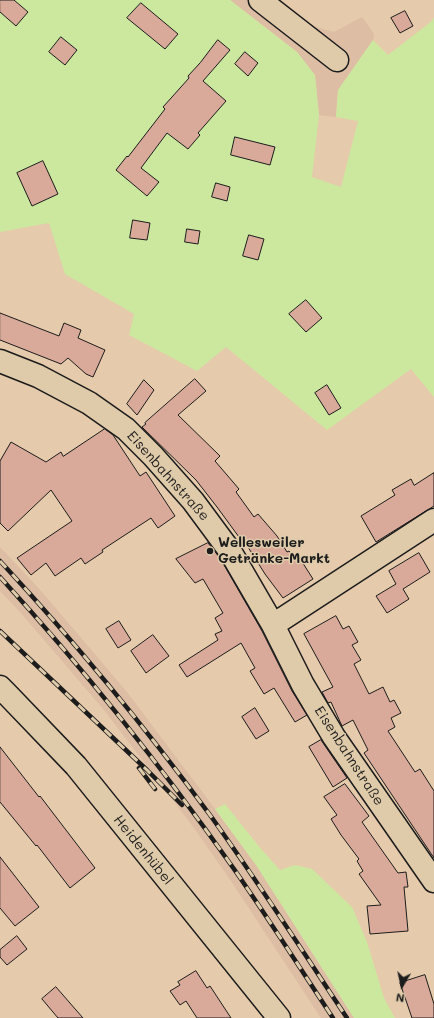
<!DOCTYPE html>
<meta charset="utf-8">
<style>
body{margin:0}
#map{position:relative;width:434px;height:1018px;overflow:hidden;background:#e5caab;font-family:Mali,sans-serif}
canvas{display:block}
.north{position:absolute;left:382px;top:966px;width:40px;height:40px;-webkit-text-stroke:3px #dfcbaa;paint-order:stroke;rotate:189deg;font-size:11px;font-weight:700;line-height:16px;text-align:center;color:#1c1c1c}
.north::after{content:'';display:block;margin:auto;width:14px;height:18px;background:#1c1c1c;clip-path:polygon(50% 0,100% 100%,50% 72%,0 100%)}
</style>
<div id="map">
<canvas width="434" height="1018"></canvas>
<div class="north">N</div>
</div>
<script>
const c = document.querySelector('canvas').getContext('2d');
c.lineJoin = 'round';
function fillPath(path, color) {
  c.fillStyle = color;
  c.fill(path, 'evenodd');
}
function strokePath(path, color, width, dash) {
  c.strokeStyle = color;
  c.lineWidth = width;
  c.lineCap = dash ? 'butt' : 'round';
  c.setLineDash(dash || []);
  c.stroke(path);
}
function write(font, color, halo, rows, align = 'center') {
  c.font = font + ' Mali,sans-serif';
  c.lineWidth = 3;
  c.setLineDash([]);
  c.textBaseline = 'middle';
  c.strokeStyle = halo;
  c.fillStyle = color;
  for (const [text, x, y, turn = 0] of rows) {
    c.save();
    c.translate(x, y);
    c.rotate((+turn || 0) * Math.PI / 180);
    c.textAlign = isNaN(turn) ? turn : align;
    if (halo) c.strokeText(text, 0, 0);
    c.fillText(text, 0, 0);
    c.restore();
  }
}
const built = new Path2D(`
 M230,0H276L298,19L319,28L334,32L362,17L374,34L373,40L338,90L336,117L319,115L315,75L297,52Z
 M0,547L42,592L127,692L215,809L256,865L354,1018H321L231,881L194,828L104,710L20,612L0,591Z`);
const green = new Path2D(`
 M0,0H230L297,52L315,75L319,115L312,177L341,187L358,121L336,117L338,90L373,40L388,55L432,21L434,17V397L411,369L327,430L226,347L197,371L129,335L134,314L65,274L49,223L0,232Z
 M225,804L261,849L280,870L295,865L312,869L352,907L367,942L384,998L395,1018H354L256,865L215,809Z`);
const building = new Path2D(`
 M0,0H14L28,12L16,26L0,12Z
 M141,3L178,34L165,49L127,18Z
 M405,11L413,26L400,33L391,18Z
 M61,37L77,50L65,65L49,52Z
 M218,40L230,50L203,81L226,101L198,133L200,135L188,149L167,133L141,168L159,182L147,196L116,170L127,156L128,157L165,109L163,107L189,78L188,76L200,63Z
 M245,52L258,63L248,76L235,64Z
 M235,137L275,147L270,165L231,155Z
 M43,161L58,194L32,206L17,173Z
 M216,183L230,187L227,201L212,197Z
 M133,220L150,223L147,240L130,238Z
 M187,229L200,231L198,244L185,242Z
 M249,235L264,239L258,260L243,256Z
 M306,300L322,318L306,332L289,314Z
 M0,313L59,336L64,323L81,330L78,338L105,350L93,377L86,374L68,358L61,364L0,340Z
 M195,379L206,391L178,415L220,456L215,461L239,489L236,492L254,517L258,514L277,536L287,552L289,551L296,559L299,557L313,579L283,598L265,574L241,536L239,537L217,507L196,480L142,427L146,424L145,423Z
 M144,380L154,390L137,415L127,404Z
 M327,385L341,408L329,415L315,393Z
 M105,429L113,435L140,476L146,472L175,516L158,528L151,518L102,550L103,552L85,564L81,558L55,576L46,563L31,575L17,558L72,521L51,490L8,531L0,523V461L11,442L46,462L61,452L63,456Z
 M434,473V506L376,542L361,516L395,495L392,490L411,479L414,485Z
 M208,543L220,558L262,631L292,691L307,715L295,722L274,688L264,694L250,671L255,668L241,643L187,677L179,665L218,640L215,634L222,631L215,618L223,613L203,579L195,583L176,559Z
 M419,553L430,572L403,589L409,599L387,613L376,596L396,584L389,571Z
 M336,616L343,629L349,626L358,642L352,645L361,660L354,664L369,694L383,687L390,702L394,700L401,713L391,718L395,727L388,731L415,772L420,769L434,791V858L364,753L368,750L353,720L342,726L331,702L328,703L322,692L333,687L304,634Z
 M119,621L131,640L118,648L106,629Z
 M153,635L169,656L146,673L131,651Z
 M255,708L269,731L256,739L242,717Z
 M321,740L347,778L333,787L309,747Z
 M0,747L39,797L40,796L95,868L70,888L37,845L36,846L0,802Z
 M345,784L369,816L362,822L398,873L406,872L408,887H404L408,931L370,934L367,906L381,905L359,874L363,871L357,861L359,859L341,835L331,819L337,815L324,797Z
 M0,857L39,907L15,926L0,908Z
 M17,936L27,949L7,965L0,957V950Z
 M196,971L207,988L210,986L231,1018H197L186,1001L180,1005L170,991L180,985L178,982Z
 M425,975L434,1004V1018H412L400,983Z
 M56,987L83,1018H58L42,999Z`);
const minor = new Path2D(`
 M260,0L337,60
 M0,361L38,376L89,403L126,429L153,456L193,501L230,551L273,625L303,685L334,737L434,881
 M273,625L434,520
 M0,687L6,693L76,766L279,1018`);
const rail = new Path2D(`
 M0,561C75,642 145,727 210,815C258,882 302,950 347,1018
 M0,577C84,669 162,767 234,869C268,918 300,968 333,1018
 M0,631L147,770L182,805
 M139,768L155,789`);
const markers = [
 [210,551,4,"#1c1c1c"]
];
const streetNames = [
 ["Eisenbahnstraße",168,476,48],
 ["Eisenbahnstraße",349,756,57],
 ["Heidenhübel",143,850,51]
];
const poiNames = [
 ["Wellesweiler",218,543],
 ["Getränke-Markt",218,559]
];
fillPath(built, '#ddbda3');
fillPath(green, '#cce89f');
fillPath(building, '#d9aa99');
strokePath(building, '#1c1c1c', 1);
strokePath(minor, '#1c1c1c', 25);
strokePath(minor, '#dfcbaa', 22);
strokePath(rail, '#1c1c1c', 4.5);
strokePath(rail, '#dfcbaa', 3, [9]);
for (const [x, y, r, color] of markers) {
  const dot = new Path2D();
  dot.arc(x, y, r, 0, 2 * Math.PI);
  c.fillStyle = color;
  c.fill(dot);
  strokePath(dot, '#dfcbaa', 1.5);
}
write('14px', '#1c1c1c', '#dfcbaa', streetNames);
write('bold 14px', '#1c1c1c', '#dfcbaa', poiNames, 'left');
</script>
